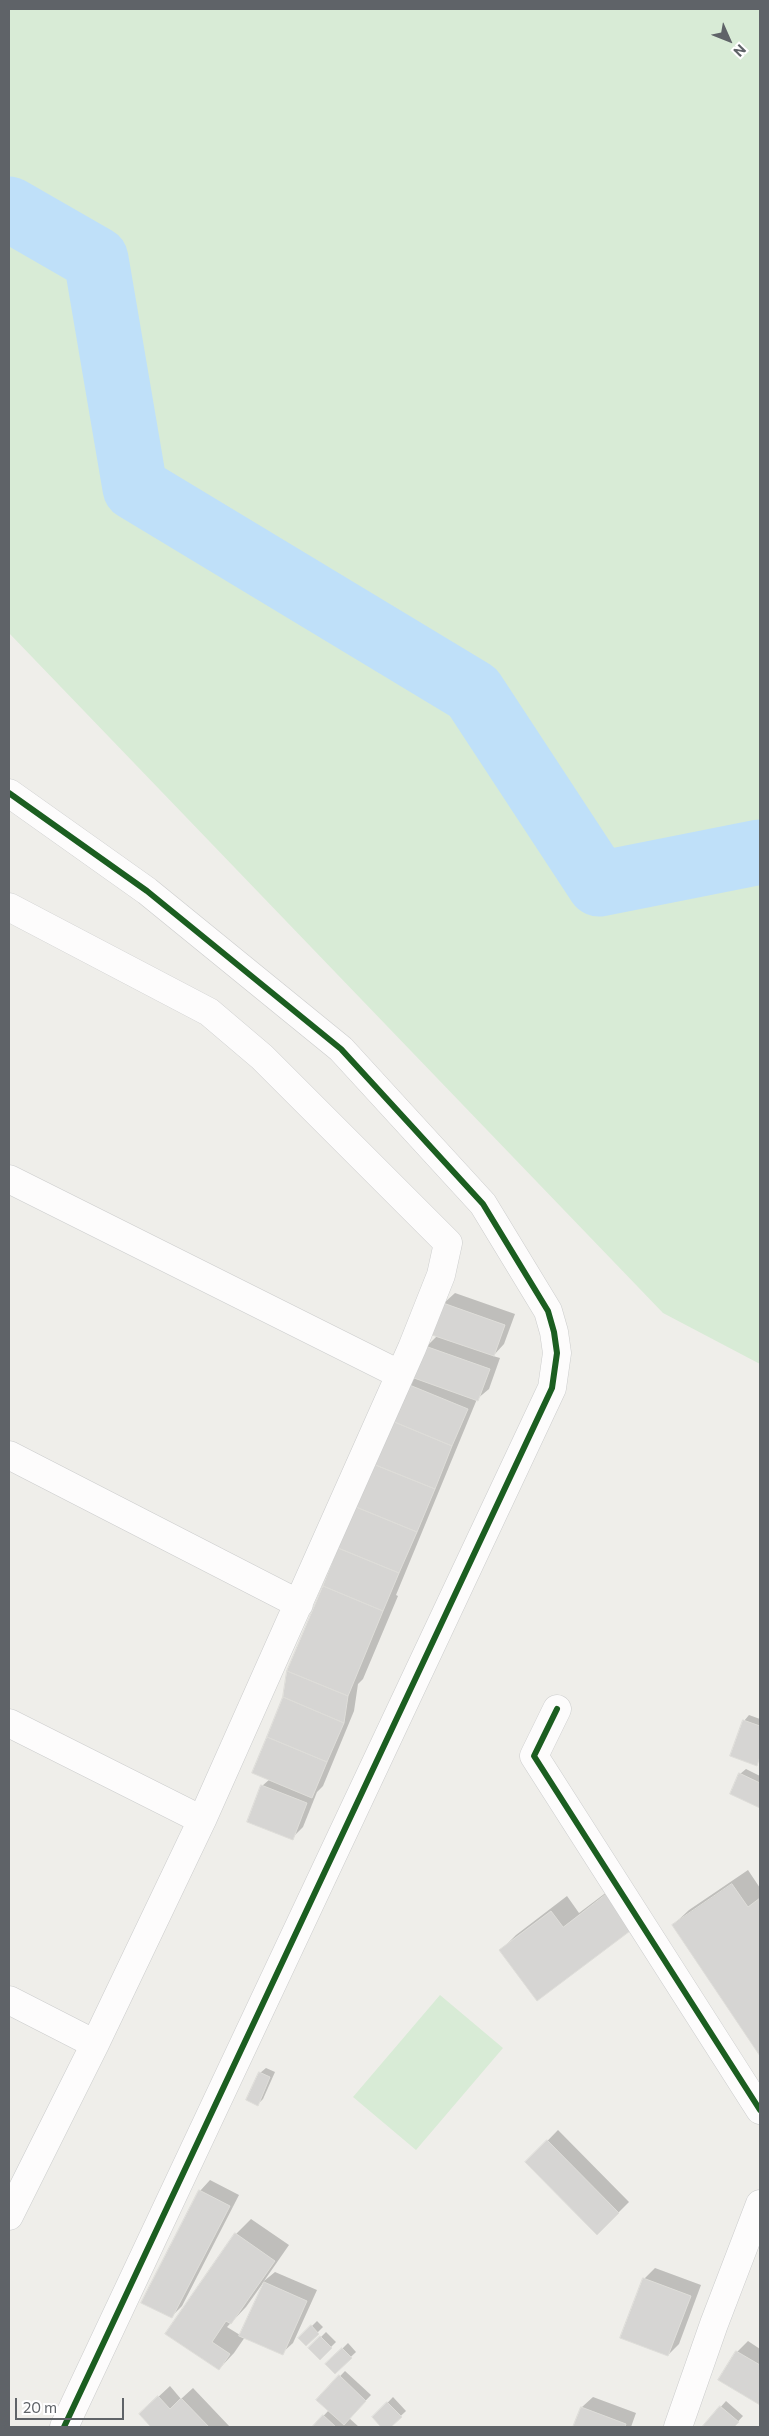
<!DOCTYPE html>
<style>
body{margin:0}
#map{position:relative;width:769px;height:2436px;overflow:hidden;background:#efeeea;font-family:Commissioner,sans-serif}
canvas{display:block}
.frame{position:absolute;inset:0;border:10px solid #5f6368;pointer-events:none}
.north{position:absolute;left:704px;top:15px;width:50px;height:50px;-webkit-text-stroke:4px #fff;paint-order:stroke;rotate:134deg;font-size:14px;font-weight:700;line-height:20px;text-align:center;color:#5f6368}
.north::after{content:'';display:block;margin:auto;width:18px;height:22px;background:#5f6368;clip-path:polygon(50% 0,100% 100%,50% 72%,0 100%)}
.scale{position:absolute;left:15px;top:2398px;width:109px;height:22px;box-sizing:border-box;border:2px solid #5f6368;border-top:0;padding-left:6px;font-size:15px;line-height:18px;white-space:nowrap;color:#5f6368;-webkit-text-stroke:4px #fff;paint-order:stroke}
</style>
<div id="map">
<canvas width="769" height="2436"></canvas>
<div class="frame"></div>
<div class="north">N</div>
<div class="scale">20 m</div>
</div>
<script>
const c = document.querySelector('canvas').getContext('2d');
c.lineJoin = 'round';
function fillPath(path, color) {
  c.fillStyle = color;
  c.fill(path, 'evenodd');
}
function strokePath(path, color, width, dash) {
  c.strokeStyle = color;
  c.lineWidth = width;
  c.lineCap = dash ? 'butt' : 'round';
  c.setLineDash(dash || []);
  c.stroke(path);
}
const green = new Path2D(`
 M9,9H760V1364L663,1313L9,633Z
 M440,1995L503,2048L416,2150L353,2097Z`);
const shadow = new Path2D(`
 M455,1293L515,1314L504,1344L493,1356L500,1358L489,1389L477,1399L396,1595L398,1596L363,1679L358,1684L354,1711L323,1786L317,1792L303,1827L292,1838L262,1786L270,1779L408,1385L416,1377L426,1347L438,1335L444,1303Z
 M749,1715L760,1719V1760L756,1764L744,1721Z
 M746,1769L760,1776V1807L731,1793L740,1774Z
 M748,1870L760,1888V2054L673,1925L689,1910Z
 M624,1879L649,1912L501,1950L516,1935L567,1896L579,1913Z
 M266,2068L275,2072L263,2099L258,2104L260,2073Z
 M558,2130L629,2202L597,2234L527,2162Z
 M210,2180L239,2195L182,2306L171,2317L200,2191Z
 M251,2219L289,2245L264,2281L275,2272L317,2290L293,2343L282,2353L245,2337L234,2353L219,2369L167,2334L236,2234ZM263,2283L264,2284L240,2335L227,2327L246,2307Z
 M655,2268L701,2285L679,2344L668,2355L644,2279Z
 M317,2321L323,2327L306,2344L300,2338Z
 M326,2332L336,2342L320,2358L310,2348Z
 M748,2341L760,2349V2404L720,2380L737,2352Z
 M348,2343L356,2352L335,2372L327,2364Z
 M345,2371L371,2395L349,2418L359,2427H313L329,2410L317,2400Z
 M170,2386L181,2399L193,2388L230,2427H152L140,2414Z
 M393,2397L406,2411L389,2427H383L374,2417Z
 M593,2397L636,2413L631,2427H575L582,2407Z
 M726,2401L743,2416L733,2427H703Z`);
const river = new Path2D(`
 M9,209L96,259L135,488L473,692L599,884L760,852`);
const building = new Path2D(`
 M443,1303L505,1325L494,1356L432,1335Z
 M425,1346L490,1369L478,1401L414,1378Z
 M407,1384L468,1409L452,1446L392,1421Z
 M392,1421L452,1446L435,1489L373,1464Z
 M373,1464L435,1489L417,1532L356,1507Z
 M356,1507L417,1532L399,1573L338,1548Z
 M338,1548L399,1573L383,1611L323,1586Z
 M323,1586L383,1611L348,1696L287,1671Z
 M287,1671L348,1696L344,1723L283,1697Z
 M283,1697L344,1723L327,1762L267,1737Z
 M743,1720L760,1726V1756L757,1766L730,1756Z
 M267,1737L327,1762L312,1798L252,1773Z
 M739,1773L760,1783V1808L730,1794Z
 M261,1785L307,1803L293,1840L247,1822Z
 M732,1884L748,1907L760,1898V2056L672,1925Z
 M608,1893L634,1928L537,2001L499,1950L551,1911L563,1927Z
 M259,2072L270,2077L258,2106L246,2100Z
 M547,2140L619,2213L597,2235L525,2162Z
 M199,2190L230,2206L172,2318L141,2303Z
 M235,2233L275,2261L231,2324L226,2321L212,2342L230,2354L219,2370L165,2334Z
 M643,2278L691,2296L668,2356L620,2338Z
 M264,2282L307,2301L283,2355L239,2336Z
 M311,2325L319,2334L306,2346L298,2338Z
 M320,2336L332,2348L320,2360L308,2348Z
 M342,2348L352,2358L335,2374L325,2364Z
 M736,2351L760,2365V2405L718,2380Z
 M339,2375L366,2401L344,2425L316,2400Z
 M158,2396L170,2409L181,2398L209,2427H151L139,2414Z
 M387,2402L402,2417L391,2427H381L372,2417Z
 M720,2406L739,2422L734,2427H702Z
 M581,2407L626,2424L625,2427H573Z
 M323,2415L336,2427H312Z`);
const minor = new Path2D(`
 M9,793L147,891L341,1049L483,1204L548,1311L554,1332L557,1353L552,1388L64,2427
 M9,907L209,1012L262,1057L448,1243L441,1275L412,1348L202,1820L95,2044L9,2216
 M9,1179L399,1374
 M9,1455L299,1604
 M557,1709L534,1756L760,2110
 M9,1723L202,1820
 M9,2000L95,2044
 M678,2427L714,2324L760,2204`);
const cycleway = new Path2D(`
 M9,793L147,891L341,1049L483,1204L548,1311L554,1332L557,1353L552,1388L64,2427
 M557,1709L534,1756L760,2110`);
fillPath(green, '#d8ebd6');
fillPath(shadow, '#0003');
strokePath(river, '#bfe0f9', 65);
fillPath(building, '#d6d5d3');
strokePath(building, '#deddd9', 1);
strokePath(minor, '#cbcccc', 29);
strokePath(minor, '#fdfcfc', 28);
strokePath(cycleway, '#1b5e20', 6);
</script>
